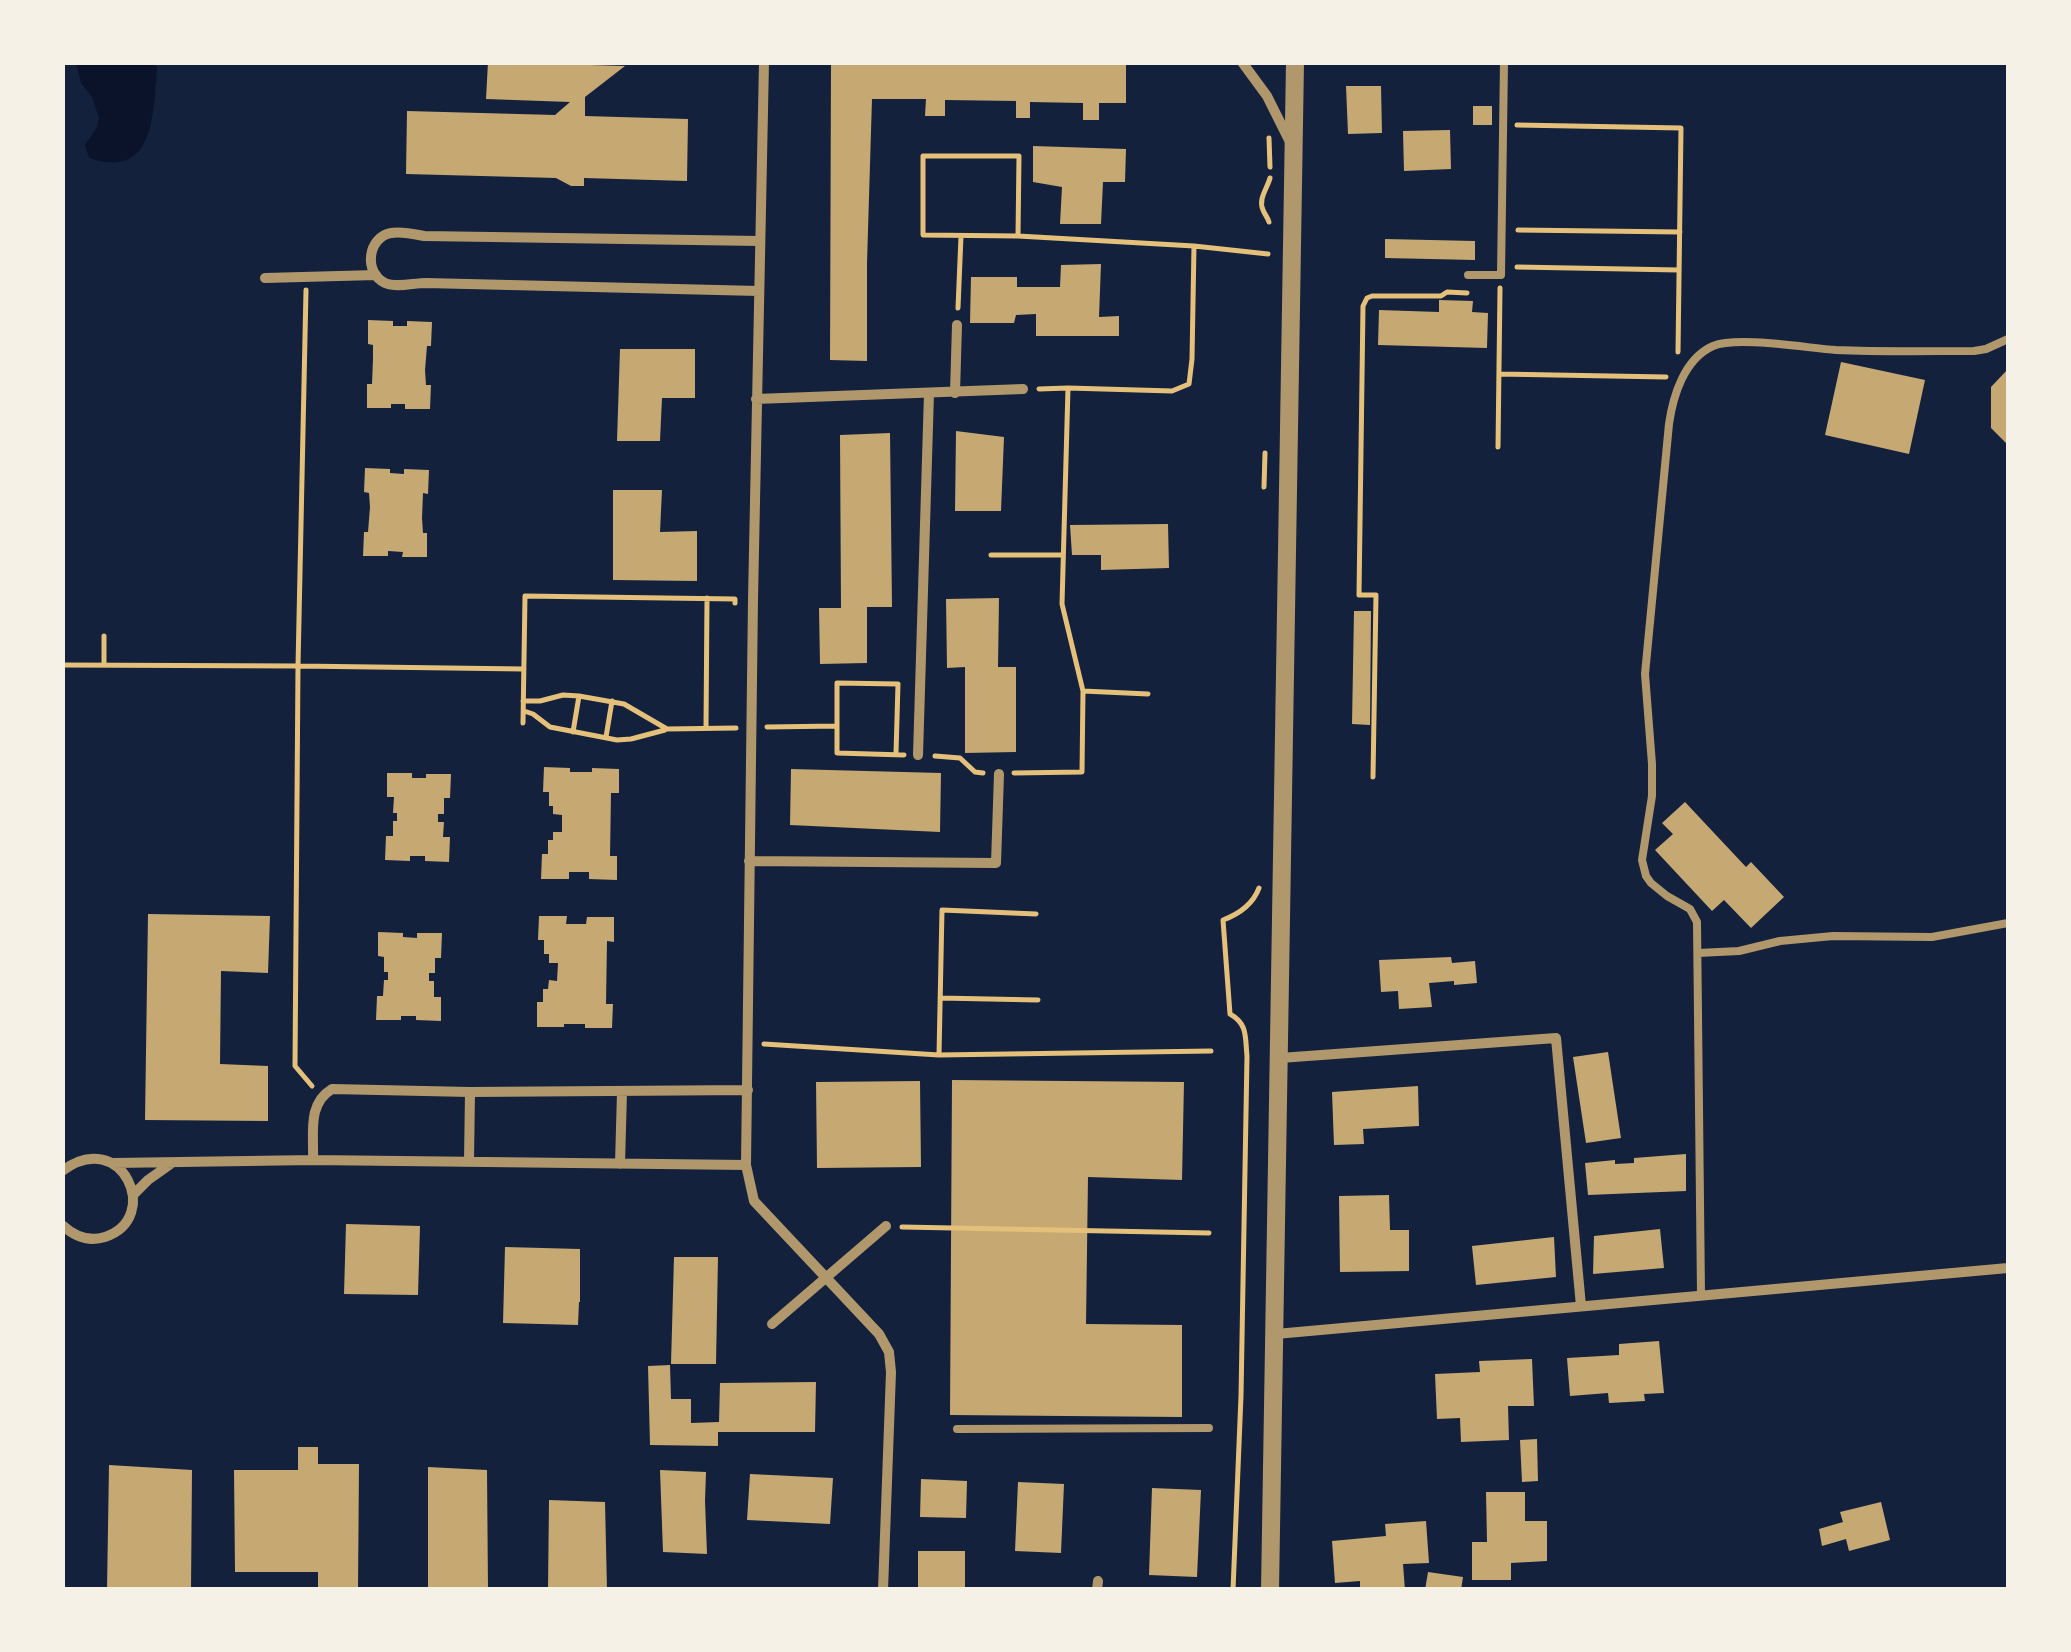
<!DOCTYPE html>
<style>
body{margin:0}
#map{position:relative;width:2071px;height:1652px;overflow:hidden;background:#14213d;font-family:"Libre Baskerville",serif}
canvas{display:block}
.frame{position:absolute;inset:0;border:65px solid #f6f1e7;pointer-events:none}
</style>
<div id="map">
<canvas width="2071" height="1652"></canvas>
<div class="frame"></div>
</div>
<script>
const c = document.querySelector('canvas').getContext('2d');
c.lineJoin = 'round';
function fillPath(path, color) {
  c.fillStyle = color;
  c.fill(path, 'evenodd');
}
function strokePath(path, color, width, dash) {
  c.strokeStyle = color;
  c.lineWidth = width;
  c.lineCap = dash ? 'butt' : 'round';
  c.setLineDash(dash || []);
  c.stroke(path);
}
const water = new Path2D(`
 M76,62L155,63L157,68C153,111 156,181 89,158L85,145L97,127L99,118L92,97L81,83Z`);
const building = new Path2D(`
 M488,62L625,66L585,97V116L688,119L687,181L584,178V186H571L556,178L406,174L407,111L555,115L570,102L486,99Z
 M831,62L1126,64V103H1099V120H1083V103L1030,102V118H1016V101L945,100V116H925L926,99H872L867,263V361L830,360Z
 M1346,86H1381L1382,133L1348,134Z
 M1473,106H1492V125H1473Z
 M1450,130L1451,169L1404,171L1403,131Z
 M1033,146L1126,149L1125,182H1103L1101,224H1060L1062,187L1033,182Z
 M1385,239L1475,241V260L1385,258Z
 M1101,264L1099,317L1119,316V336H1036V314L1016,315L1014,323H970L971,277H1017V287H1060L1061,265Z
 M1439,300L1473,301L1472,312L1488,313L1487,348L1378,345L1379,310L1439,312Z
 M368,320L393,321V326H407V321L432,322L431,346H427L425,370L426,385H431L430,409H405V404H391V408H367V384H372L373,359V345L368,344Z
 M620,349H695V398H662L660,441H617Z
 M1841,362L1925,380L1909,454L1825,435Z
 M2008,369V445L1991,428V387Z
 M956,431L1004,437L1001,511H955Z
 M890,433L892,607H867V663L820,664L819,608H841L840,435Z
 M365,468L390,469V473L404,474V469L429,470L428,494L423,493L422,518L423,533H427V557H402L403,552L388,551V556H363L364,532H368L370,507L369,493L364,492Z
 M613,490H662L660,532L697,531V581L613,580Z
 M1168,524L1169,568L1101,570V555H1072L1070,525Z
 M999,598L998,667H1016V752L965,753V667L947,668L946,599Z
 M1354,611H1371L1370,725L1352,724Z
 M544,767L570,768V772H592V768L619,769V793H611L610,856H617V880L589,879V872H569V879H541L542,854H548V840H553V832H562V815L553,814V806H549V792H543Z
 M791,769L941,773L940,832L790,825Z
 M387,773H412V778H426V774H451L450,798H444V814H438V822H444L443,837H450L449,862L425,861V856H410V861L385,860L386,836H393V821H397V813H393L394,797H387Z
 M1685,802L1746,867L1751,862L1784,897L1751,928L1724,900L1712,911L1655,850L1673,834L1662,823Z
 M148,914L270,916L268,973L221,971L220,1064L268,1066V1121L145,1120Z
 M539,916H567L566,924H586L587,917H614V942L607,941L606,1004H613L612,1028H585V1024H564V1027H537V1002H543V989H548L549,980L557,981L558,963H549V954H544V940H538Z
 M378,932L403,933V937L417,938V933H442L441,958H435V973H429V981H434V997H441V1021L416,1020V1016H401V1020H376L377,996H383L384,980H388V972H384V957L378,956Z
 M1451,957L1452,963L1475,961L1477,983L1454,985V981L1429,983L1432,1007L1399,1009L1398,991L1381,992L1379,960Z
 M1608,1052L1621,1138L1586,1143L1573,1057Z
 M952,1080L1184,1082L1182,1180L1088,1177L1086,1324L1182,1325V1417L950,1415Z
 M920,1081L921,1167L817,1168L816,1082Z
 M1418,1086L1419,1126L1363,1129L1364,1144L1334,1145L1332,1092Z
 M1686,1154V1191L1588,1195L1585,1163L1615,1160V1164L1634,1163V1158Z
 M1389,1195L1390,1230H1409V1271L1340,1272L1339,1196Z
 M346,1224L420,1226L418,1295L344,1294Z
 M1660,1229L1664,1268L1593,1274L1594,1236Z
 M1554,1237L1556,1277L1476,1285L1472,1246Z
 M505,1247L580,1249V1302H579L578,1325L503,1323Z
 M674,1257H718L716,1364H671Z
 M1659,1341L1664,1393L1644,1394L1645,1401L1609,1403L1608,1393L1570,1396L1567,1358L1619,1355V1344Z
 M1532,1359L1534,1406H1508L1509,1440L1461,1442L1460,1418L1437,1419L1435,1374L1480,1372L1479,1361Z
 M670,1365L671,1399H691V1423L719,1422L720,1383L816,1382L815,1432H718V1446L650,1445L648,1366Z
 M1537,1439L1538,1481L1522,1482L1520,1440Z
 M298,1447H318V1464H359L358,1590H318V1572H235L234,1470H298Z
 M109,1465L192,1470L191,1590H107Z
 M428,1467L487,1470L488,1590H428Z
 M660,1470L706,1472L705,1501L707,1554L663,1552Z
 M750,1474L833,1478L830,1524L747,1520Z
 M921,1479L967,1481L966,1518L920,1517Z
 M1018,1482L1064,1484L1061,1553L1015,1551Z
 M1152,1488L1201,1490L1197,1577L1149,1575Z
 M1486,1492H1525V1521H1547V1561L1511,1563V1580H1472V1542H1487Z
 M549,1500L605,1502L607,1590H548Z
 M1881,1502L1890,1540L1849,1551L1846,1539L1822,1546L1819,1529L1843,1522L1840,1512Z
 M1426,1521L1429,1563L1403,1564L1405,1590H1360V1581L1335,1583L1332,1541L1386,1536L1385,1524Z
 M918,1551H965V1588H918Z
 M1428,1572L1463,1577L1461,1590H1425Z`);
const path = new Path2D(`
 M1517,125L1681,128L1678,352
 M1269,138L1270,167
 M923,156H1019L1018,236L923,235Z
 M1269,222C1268,218 1265,215 1263,210C1258,199 1267,189 1270,178
 M1518,230L1680,232
 M1018,236L1194,246
 M1517,267L1679,270
 M306,290L298,666L524,669
 M958,308L961,236
 M1499,374L1666,377
 M1068,388L1172,391L1189,384L1192,359L1194,246L1268,254
 M1498,447L1500,288
 M1264,487L1265,453
 M991,555H1063
 M62,665L298,666L295,1066L312,1086
 M104,665V636
 M1083,691L1148,694
 M523,701H540L563,695L579,696L624,704L667,729L736,728
 M524,711L533,714L550,727L617,740L631,739L665,730
 M523,723L525,596L735,599V603
 M837,726V683L898,684L896,753
 M706,727L707,598
 M767,727L837,726V753L904,755
 M573,732L579,696
 M606,737L612,701
 M935,756L960,758L975,772L983,773
 M1014,773L1082,772L1083,691L1062,604L1068,388L1039,389
 M1373,777L1376,595H1359L1363,306L1367,298L1372,296H1441L1447,292L1467,293
 M940,998L1038,1000
 M764,1044L939,1055L1211,1051
 M939,1055L942,910L1036,914
 M902,1227L1209,1233
 M1233,1590L1241,1396L1247,1056C1245,1037 1248,1024 1230,1014L1223,920C1239,914 1253,904 1259,888`);
const service = new Path2D(`
 M1468,275H1501L1504,62
 M1698,953L1739,951L1780,941L1833,936L1932,937L2008,923
 M1701,1295L1697,922L1690,909L1667,896L1651,883L1646,876L1642,860L1652,796V764L1645,674L1669,424C1673,396 1684,359 1713,346C1738,336 1806,348 1836,350C1882,352 1928,351 1974,351L1986,349L2008,339
 M957,1429L1209,1428`);
const minor = new Path2D(`
 M764,62L753,599L746,1165L754,1201L879,1334L889,1352L891,1372L883,1590
 M1242,62L1267,96L1290,142
 M265,278L376,275
 M759,291L426,283C413,283 397,288 385,283C363,272 368,237 391,233C401,231 414,234 424,236L760,241
 M955,393L957,325
 M756,399L1023,389
 M918,755L929,393
 M749,861L996,863L999,774
 M1280,1058L1556,1038L1581,1306
 M313,1160C314,1133 307,1104 332,1089L470,1092L748,1090
 M469,1161L470,1092
 M114,1163L313,1160L746,1165
 M620,1164L622,1092
 M62,1171C122,1126 163,1218 105,1237C89,1242 74,1236 62,1225
 M133,1195L148,1180L172,1163
 M772,1324L886,1226
 M1276,1334L2008,1268
 M1097,1590L1098,1581`);
const tertiary = new Path2D(`
 M1270,1590L1295,62`);
fillPath(water, '#0b132b');
fillPath(building, '#c6a872');
strokePath(path, '#e5c07b', 5);
strokePath(service, '#b1986c', 8);
strokePath(minor, '#b1986c', 10);
strokePath(tertiary, '#b1986c', 18);
</script>
